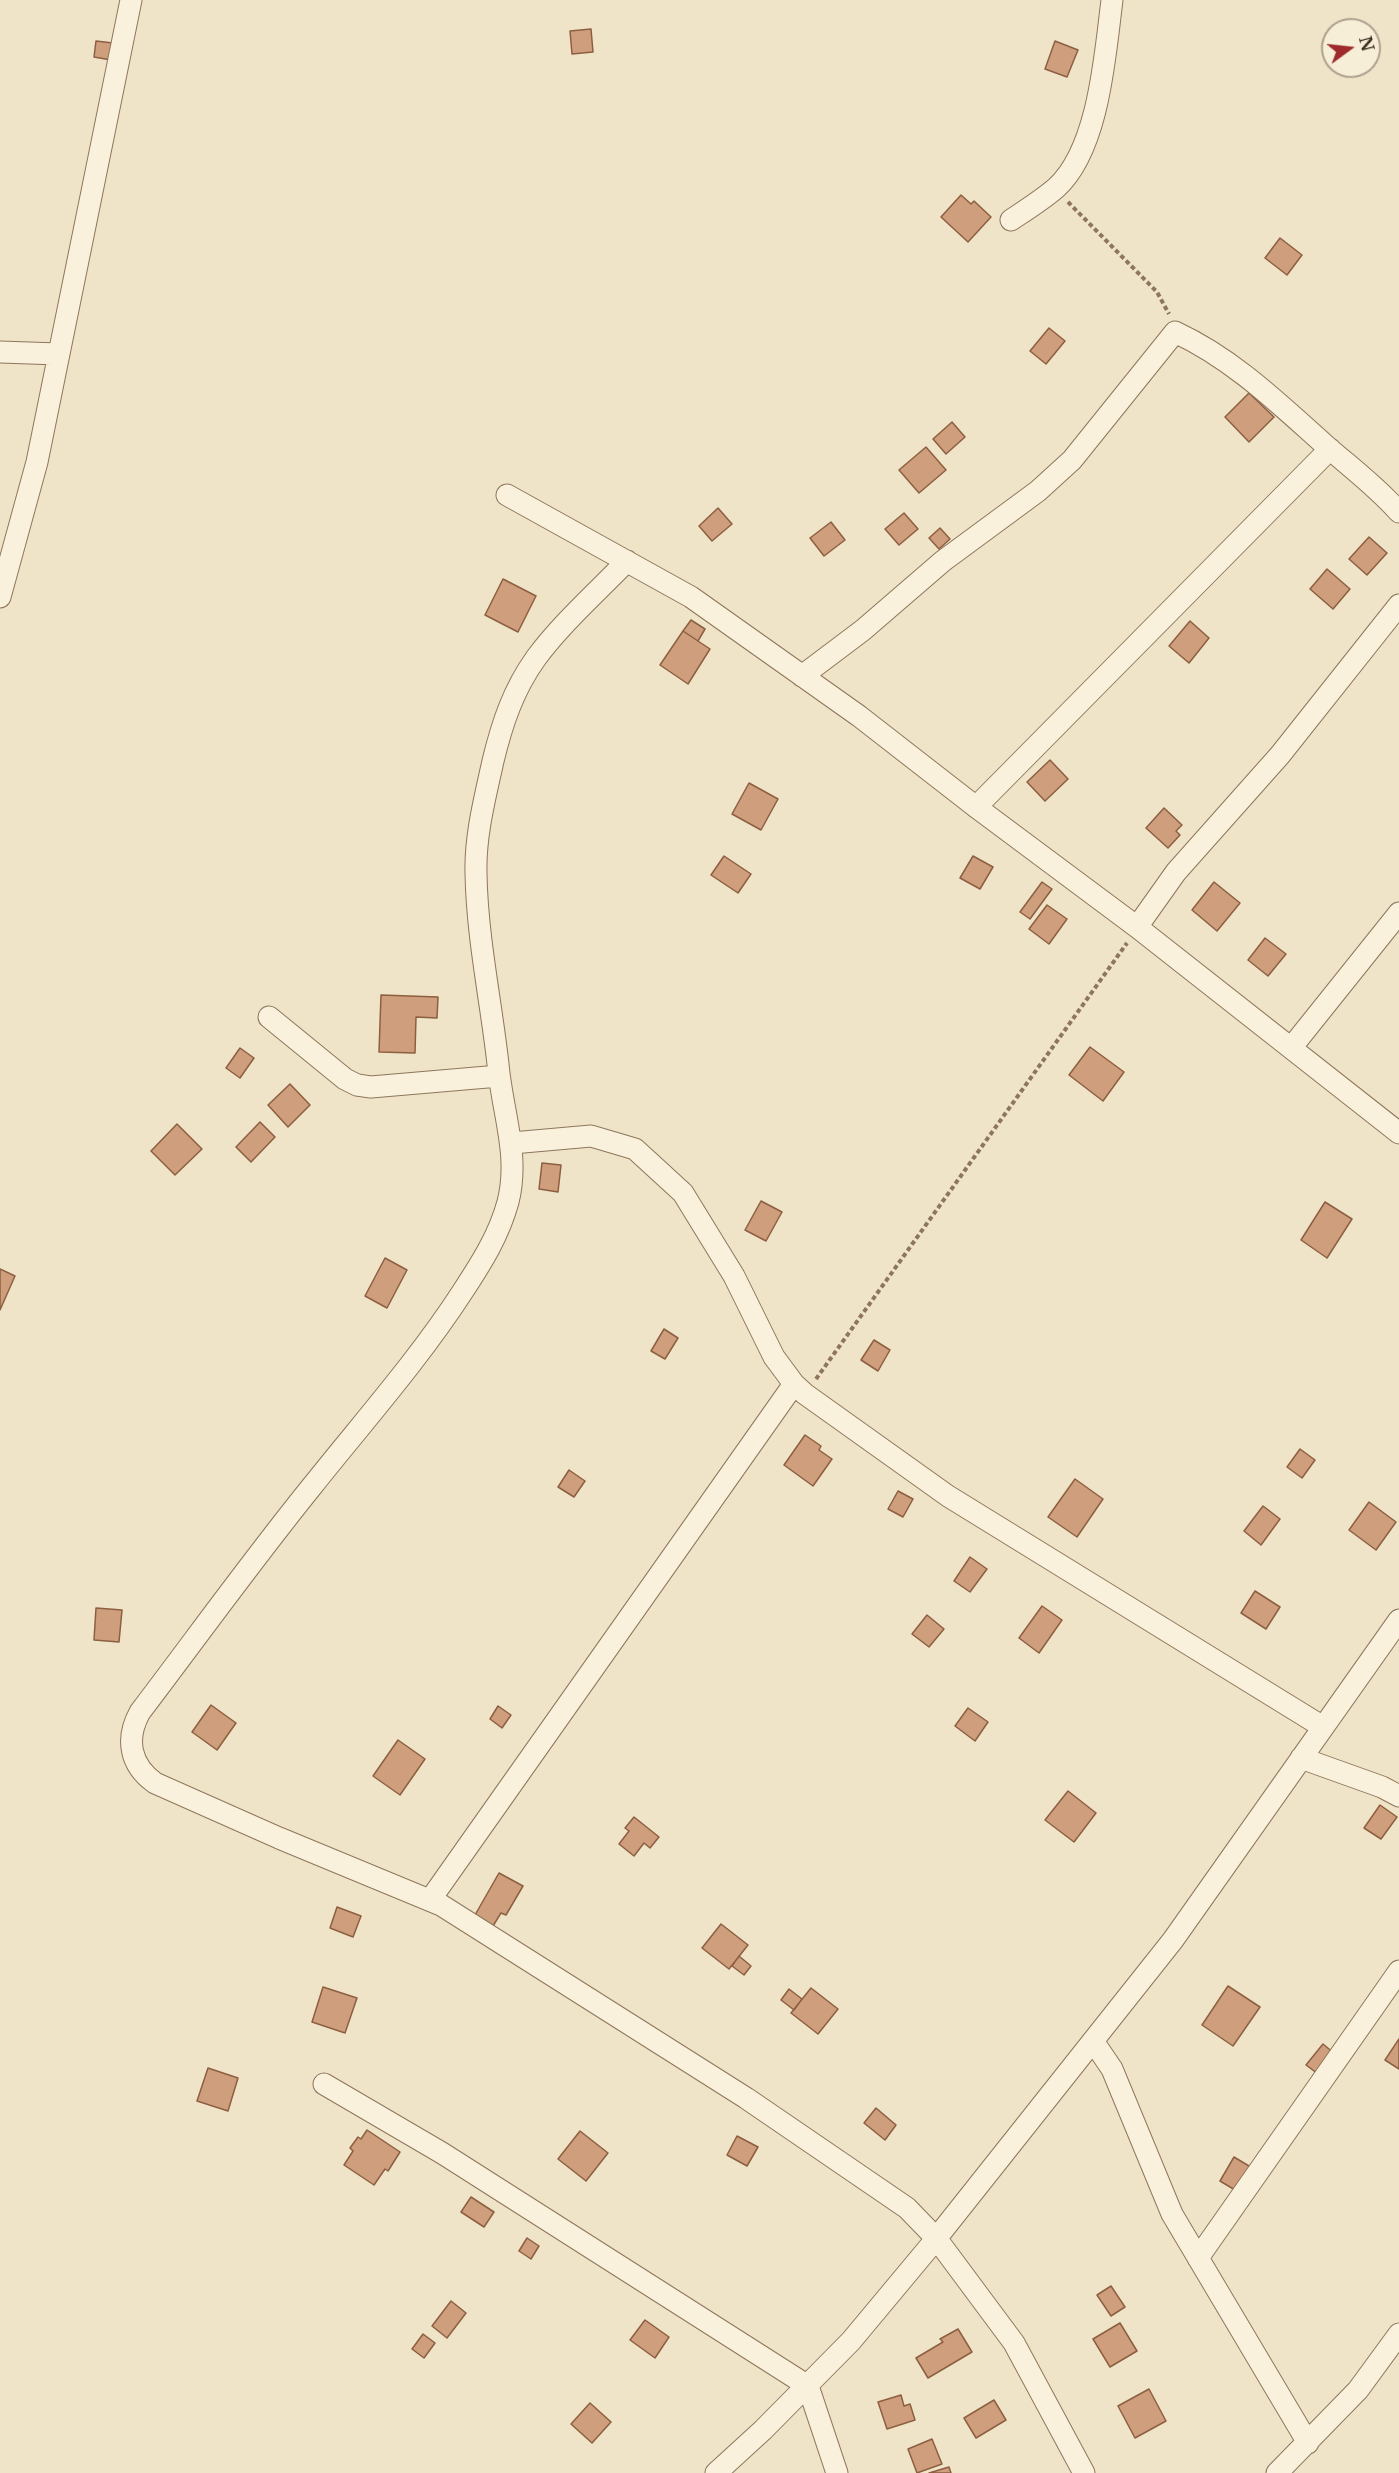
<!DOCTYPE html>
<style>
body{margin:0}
#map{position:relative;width:1399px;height:2473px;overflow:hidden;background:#f0e4c8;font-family:"Libre Baskerville",serif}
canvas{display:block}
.north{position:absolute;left:1321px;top:18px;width:60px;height:60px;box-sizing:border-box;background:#f7eed8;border:2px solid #ada18e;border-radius:50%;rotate:75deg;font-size:16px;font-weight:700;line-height:24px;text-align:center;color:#3d2e20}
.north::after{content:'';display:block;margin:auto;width:21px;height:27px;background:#9e2a2b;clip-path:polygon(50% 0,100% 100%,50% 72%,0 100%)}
</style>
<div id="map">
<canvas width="1399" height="2473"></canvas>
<div class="north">N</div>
</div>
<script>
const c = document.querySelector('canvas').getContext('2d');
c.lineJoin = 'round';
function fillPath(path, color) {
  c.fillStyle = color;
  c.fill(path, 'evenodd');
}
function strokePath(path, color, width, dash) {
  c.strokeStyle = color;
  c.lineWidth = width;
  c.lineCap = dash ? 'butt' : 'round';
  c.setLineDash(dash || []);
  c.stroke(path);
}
const building = new Path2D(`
 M591,29L593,52L572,54L570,31Z
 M96,41L113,43L111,60L94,57Z
 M1055,41L1078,50L1067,77L1045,69Z
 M961,195L971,204L974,201L991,217L968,242L941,217Z
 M1280,238L1302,255L1287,275L1265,258Z
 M1049,328L1065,341L1046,364L1030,351Z
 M1249,393L1274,417L1249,442L1225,417Z
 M952,422L965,437L946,454L933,439Z
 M926,447L946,470L919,493L899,470Z
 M718,508L732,524L712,541L699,526Z
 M904,513L918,529L899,545L885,529Z
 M831,522L845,540L824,556L810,538Z
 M940,528L950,539L939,549L929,538Z
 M1369,537L1387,553L1367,575L1349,559Z
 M1327,569L1350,589L1333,609L1310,589Z
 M503,579L536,596L518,632L485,615Z
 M691,620L705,629L698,641L683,631Z
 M1190,621L1209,638L1189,663L1169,646Z
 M683,631L710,649L688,684L660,665Z
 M1050,760L1068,779L1045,801L1027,782Z
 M749,783L778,799L761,830L732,814Z
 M1164,808L1182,825L1176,831L1180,835L1168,848L1146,828Z
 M724,856L751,874L738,893L711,875Z
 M973,856L993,867L980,889L960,878Z
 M1042,882L1052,889L1030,919L1020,912Z
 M1214,882L1240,903L1217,931L1192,910Z
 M1047,905L1067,919L1049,944L1029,929Z
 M1265,938L1286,954L1268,976L1248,960Z
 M381,995L438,997L437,1018L416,1017L415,1053L379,1052Z
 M1090,1047L1124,1072L1103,1101L1069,1075Z
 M240,1048L254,1058L240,1078L226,1068Z
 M290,1084L310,1105L288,1127L268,1105Z
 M260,1122L275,1137L251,1162L236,1147Z
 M177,1124L202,1149L175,1175L151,1151Z
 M542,1163L561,1165L558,1192L539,1189Z
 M761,1201L782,1212L766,1241L745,1230Z
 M1325,1202L1352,1219L1327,1258L1301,1240Z
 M385,1258L407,1270L387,1308L365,1296Z
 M0,1269L15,1276L0,1310Z
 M664,1329L678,1338L665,1359L651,1351Z
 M874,1340L890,1350L878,1371L861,1360Z
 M805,1435L821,1446L819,1450L832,1459L813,1486L784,1465Z
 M1300,1449L1315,1460L1302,1478L1287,1467Z
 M569,1470L585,1481L574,1497L558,1487Z
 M1075,1479L1103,1499L1077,1537L1048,1517Z
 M898,1491L913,1499L903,1517L888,1509Z
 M1369,1502L1396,1522L1376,1550L1349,1530Z
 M1263,1506L1280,1519L1261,1545L1244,1531Z
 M970,1557L987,1569L970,1592L954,1581Z
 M1255,1591L1280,1607L1266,1629L1241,1613Z
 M1042,1606L1062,1620L1039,1653L1019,1638Z
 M96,1608L122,1610L119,1642L94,1640Z
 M927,1615L944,1629L929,1647L912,1634Z
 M211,1705L236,1723L217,1750L192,1732Z
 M498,1706L511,1715L502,1728L490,1719Z
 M968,1708L988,1722L975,1741L955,1726Z
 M398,1740L425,1759L400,1795L373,1776Z
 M1068,1791L1096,1813L1074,1842L1045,1820Z
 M1380,1805L1397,1817L1381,1839L1364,1828Z
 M634,1817L659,1837L650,1848L644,1843L634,1856L619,1844L629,1831L625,1828Z
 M499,1873L523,1886L506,1915L501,1913L493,1926L475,1915Z
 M337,1907L361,1916L353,1937L330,1928Z
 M721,1924L748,1945L729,1969L702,1948Z
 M739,1956L751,1966L744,1975L732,1966Z
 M1228,1986L1260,2007L1233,2046L1202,2025Z
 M323,1987L357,1998L345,2033L312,2022Z
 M811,1988L838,2009L818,2034L791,2013Z
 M789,1989L802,1999L794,2010L781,2000Z
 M1399,2039V2069L1385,2060Z
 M1323,2044L1335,2054L1318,2074L1306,2065Z
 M208,2068L238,2078L228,2111L197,2101Z
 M876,2108L896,2125L885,2140L864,2123Z
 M367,2130L400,2152L388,2171L385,2169L374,2185L344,2165L353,2151L350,2148L358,2137L361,2139Z
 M580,2131L608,2153L586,2181L558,2159Z
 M737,2136L758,2147L747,2166L727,2155Z
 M1234,2157L1254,2169L1240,2193L1220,2181Z
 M471,2197L494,2212L484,2227L461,2212Z
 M527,2238L539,2246L531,2259L519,2251Z
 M1111,2286L1125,2307L1111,2316L1097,2295Z
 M451,2301L466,2313L447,2338L432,2326Z
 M645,2320L669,2337L655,2358L630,2340Z
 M1120,2323L1137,2351L1110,2367L1093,2339Z
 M958,2329L972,2352L928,2378L916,2358L943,2342L940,2339Z
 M423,2334L435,2343L424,2358L412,2349Z
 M1149,2389L1166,2421L1135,2438L1118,2406Z
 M901,2395L904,2406L910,2404L915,2420L887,2429L878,2402Z
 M994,2400L1006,2420L976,2438L964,2418Z
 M590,2403L611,2422L592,2443L571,2424Z
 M932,2439L942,2464L917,2473L908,2449Z
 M949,2467L951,2473H929Z`);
const path = new Path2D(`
 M1068,202L1157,292L1169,314
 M816,1379L1127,943`);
const minor = new Path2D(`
 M1011,220C1026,210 1042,200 1056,188C1099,149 1105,55 1112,0
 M0,352L59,354
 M507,495L691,597L859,716L976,807L1137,927L1399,1133
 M627,561C597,592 562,623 536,658C513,690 502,724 493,761C485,798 475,835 476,873C477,937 491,1001 498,1064C502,1111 520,1155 508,1202C499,1235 482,1262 463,1291C419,1359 364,1421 313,1485C253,1559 197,1637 140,1712C125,1739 130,1765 155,1783L279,1838L441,1905L746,2098L907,2208L936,2238L1014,2343L1084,2473
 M0,597L37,462L131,0
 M802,676L863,630L943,561L1038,491L1072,460L1175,332C1233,359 1277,402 1324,444C1350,467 1376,486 1399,512
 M976,807L1330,449
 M1137,927L1176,872L1280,755L1399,605
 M269,1017L345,1079L357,1085L371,1087L499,1076
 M1291,1048L1399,913
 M512,1143L591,1136L635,1149L683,1193L734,1276L774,1357L794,1384L805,1394L948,1496L1323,1727
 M1301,1758L1382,1787L1399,1796
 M430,1900L794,1384
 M1093,2041L1112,2069L1172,2214L1308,2443
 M324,2084L442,2153L808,2386L837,2473
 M1198,2258L1399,1971
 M716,2473L763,2430L851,2341L931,2245L1173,1940L1399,1620
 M1277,2473L1358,2390L1399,2334`);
fillPath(building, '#cf9f7d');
strokePath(building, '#8d5f41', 1.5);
strokePath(minor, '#8d765c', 23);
strokePath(path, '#8d765c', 4, [4.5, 3]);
strokePath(minor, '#faf1dc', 21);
</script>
